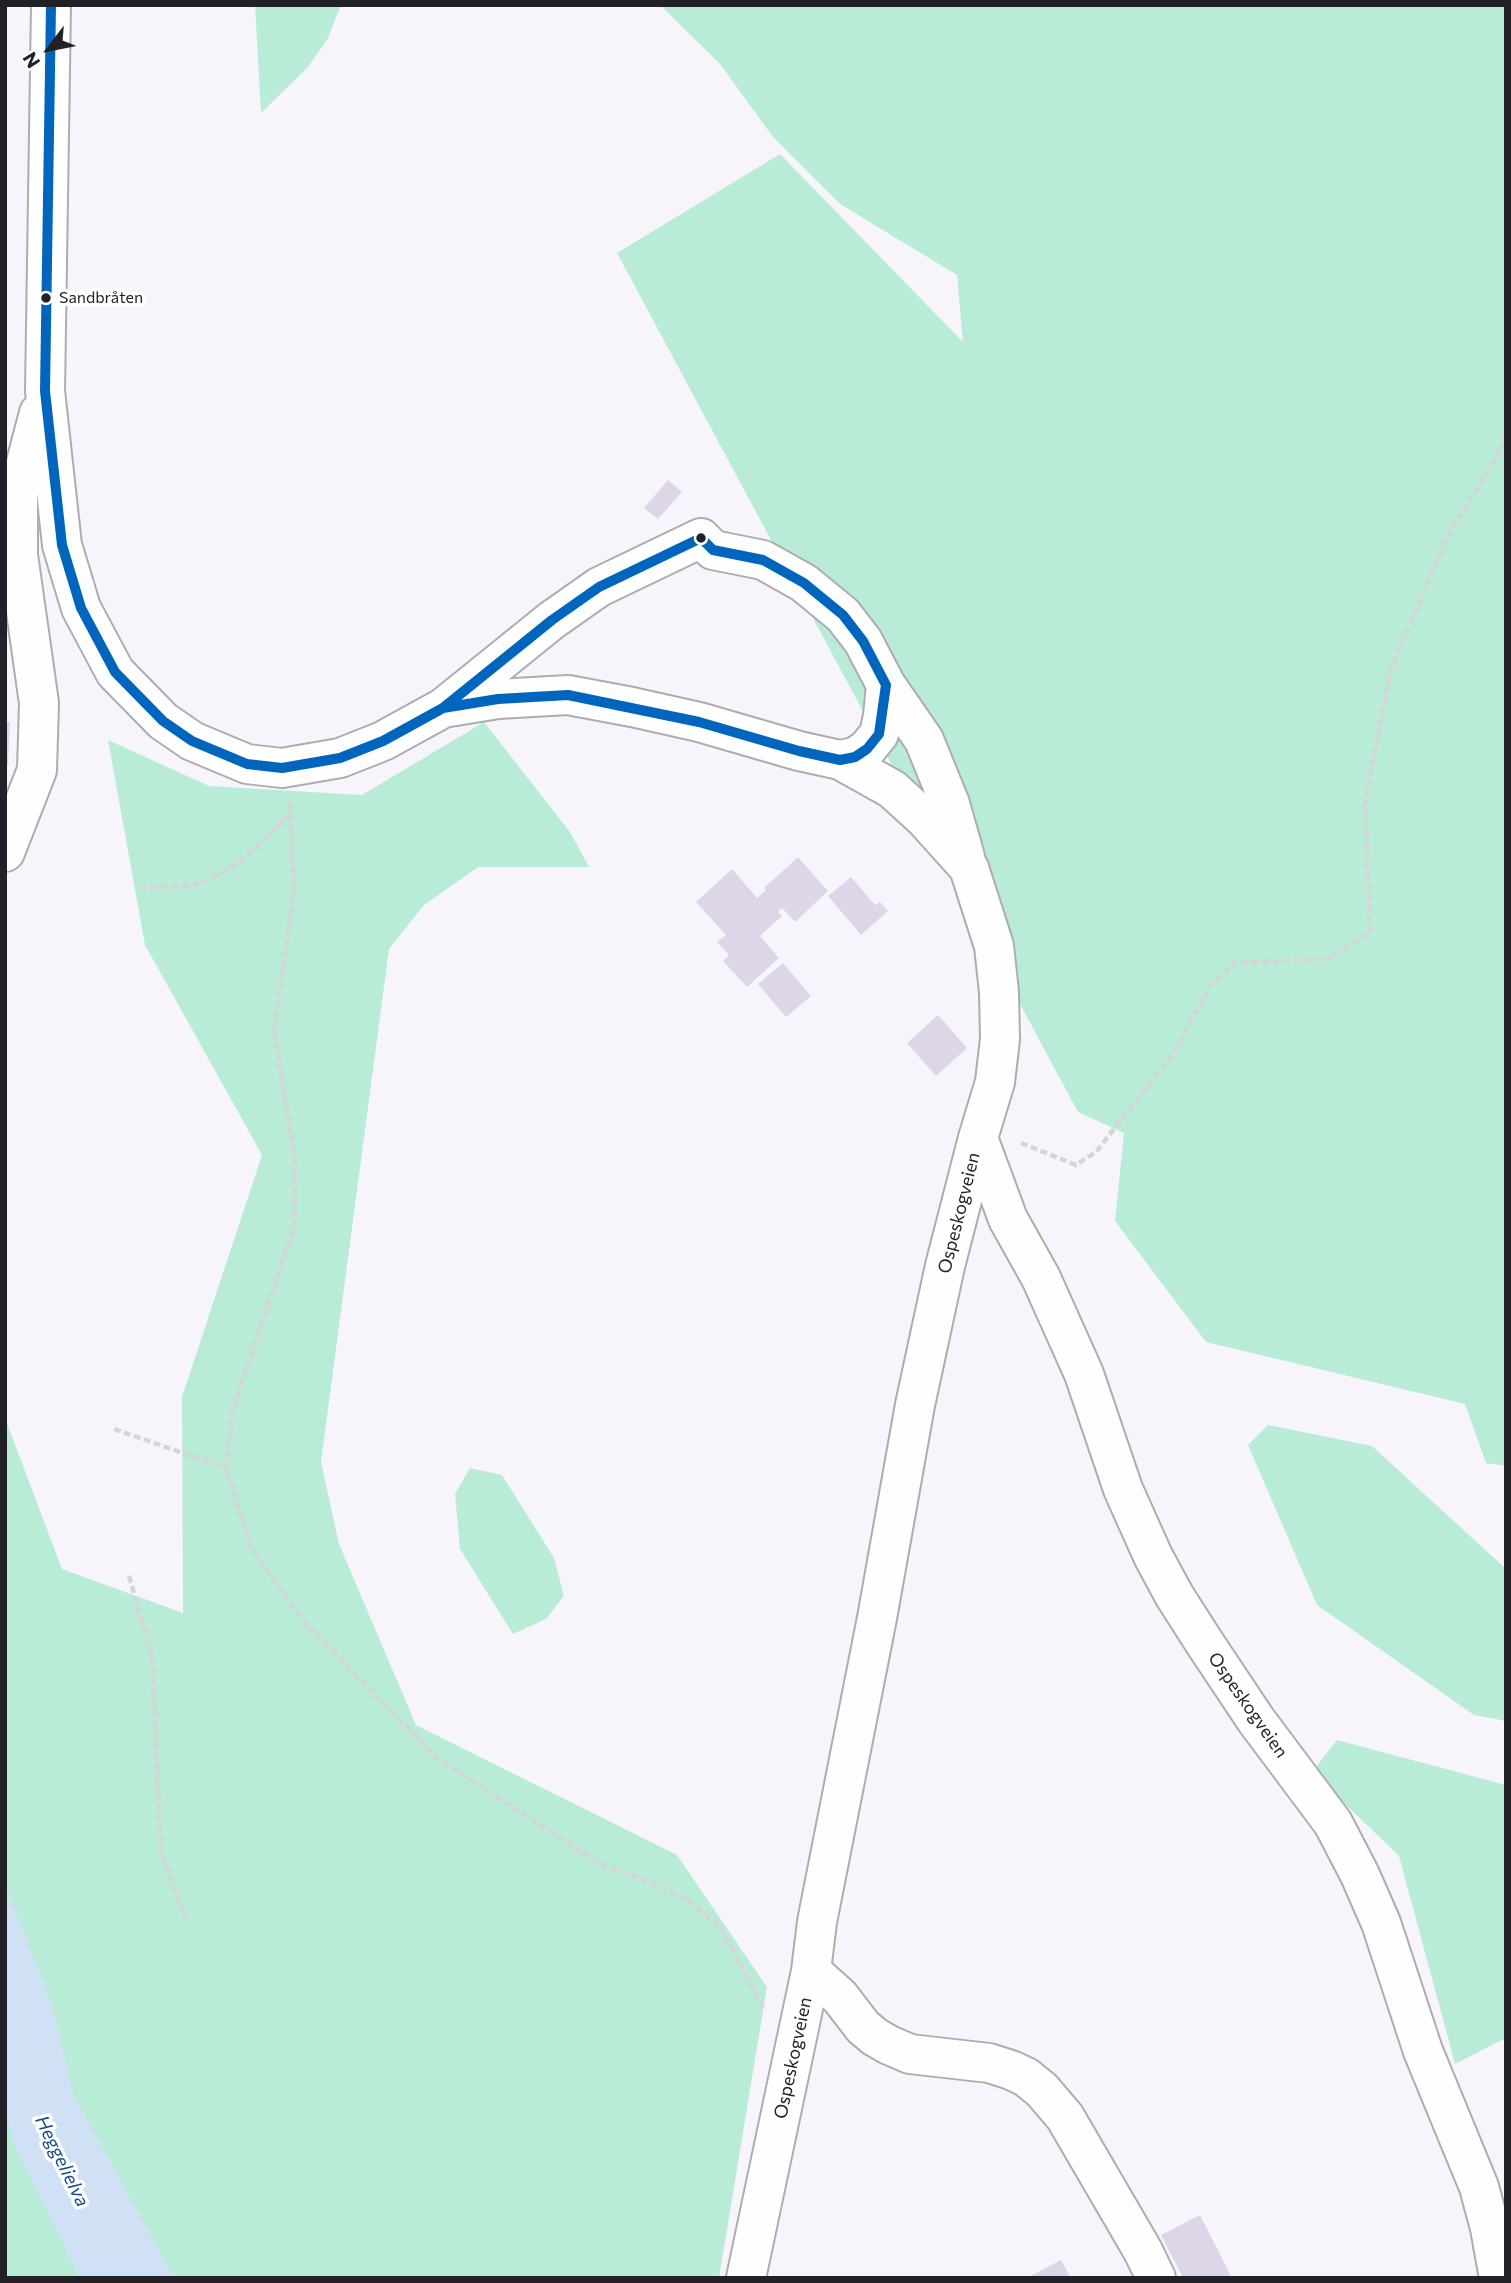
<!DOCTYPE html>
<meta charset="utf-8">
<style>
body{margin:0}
#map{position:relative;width:1511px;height:2283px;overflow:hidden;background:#f7f5fb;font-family:Commissioner,sans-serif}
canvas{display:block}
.frame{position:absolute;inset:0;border:7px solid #232128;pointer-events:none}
.north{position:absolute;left:14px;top:14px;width:70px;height:70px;-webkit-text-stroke:5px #fff;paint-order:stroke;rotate:238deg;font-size:19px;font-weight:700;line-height:28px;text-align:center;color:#232128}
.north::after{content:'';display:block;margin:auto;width:24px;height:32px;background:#232128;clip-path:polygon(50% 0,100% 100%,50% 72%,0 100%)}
</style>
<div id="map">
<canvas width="1511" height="2283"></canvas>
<div class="frame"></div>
<div class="north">N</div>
</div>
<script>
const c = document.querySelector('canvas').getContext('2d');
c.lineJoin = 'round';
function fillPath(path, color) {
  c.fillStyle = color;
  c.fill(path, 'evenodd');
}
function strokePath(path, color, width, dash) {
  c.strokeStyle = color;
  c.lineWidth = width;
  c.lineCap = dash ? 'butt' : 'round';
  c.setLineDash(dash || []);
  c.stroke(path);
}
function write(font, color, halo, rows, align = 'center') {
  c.font = font + ' Commissioner,sans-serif';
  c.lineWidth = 7;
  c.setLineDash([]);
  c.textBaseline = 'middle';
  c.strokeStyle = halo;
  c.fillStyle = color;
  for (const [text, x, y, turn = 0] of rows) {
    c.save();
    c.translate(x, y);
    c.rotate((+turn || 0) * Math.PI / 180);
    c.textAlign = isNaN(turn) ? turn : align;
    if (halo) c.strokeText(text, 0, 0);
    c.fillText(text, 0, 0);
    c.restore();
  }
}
const green = new Path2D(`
 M255,5H341L327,40L308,67L261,113Z
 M660,5H1506V1466L1486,1463L1465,1404L1206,1342L1115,1221L1124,1133L1078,1112L617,253L780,154L963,342L957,275L840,204L773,137L720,64Z
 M484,722L570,832L589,867H478L424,905L389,949L321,1462L339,1544L416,1725L677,1855L767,1987L719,2278H5V1418L62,1569L183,1613L182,1397L262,1155L145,945L108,740L209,786L362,795Z
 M1268,1425L1372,1446L1506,1569V1721L1474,1715L1317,1605L1248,1445Z
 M470,1468L502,1475L554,1558L564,1596L546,1619L513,1634L460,1549L455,1494Z
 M1337,1740L1506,1785V2038L1455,2064L1399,1856L1312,1772Z`);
const water = new Path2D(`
 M5,1884L54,2010L73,2094L174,2278H80L14,2145L5,2110Z`);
const building = new Path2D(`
 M668,480L682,492L658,519L644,508Z
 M5,722H10L8,765H5Z
 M798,857L828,891L795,922L782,908L778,912L782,916L760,936L779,958L747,987L723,961L729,955L717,942L726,935L696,902L732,869L757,898L766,890L764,888Z
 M851,877L875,905L880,902L888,911L861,935L828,896Z
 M783,963L811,996L786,1017L758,984Z
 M938,1015L967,1048L936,1076L907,1043Z
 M1200,2215L1232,2278H1183L1161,2235Z
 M1061,2260L1071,2278H1027Z`);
const path = new Path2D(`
 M290,803L294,892L274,1029L295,1161L294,1227L233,1409L226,1468L251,1547L303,1621L437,1758L602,1865L651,1882L690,1902L721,1928L764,2009
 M140,888C156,887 174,888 190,885C233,877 263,841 292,811
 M1021,1143L1076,1165L1096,1152L1175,1051L1211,984L1235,963L1326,959L1370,933L1365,803L1391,669L1447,537L1506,442
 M114,1429L226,1468
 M129,1576L152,1656L161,1852L186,1919`);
const minor = new Path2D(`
 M51,5L45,391L62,545L81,608L115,672L163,721L192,741L247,764L282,768L340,758L383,741L443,708L552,620L599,587L701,538L713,550L763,560L804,583L843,615L863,641L886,685L883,716L879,734L867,749L855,757L840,760
 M886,685L924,740L950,804L965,857
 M443,708L498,699L568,695L632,707L699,722L799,751L840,760L892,789L925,819L969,868L994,946L999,992L1000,1039L995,1082L978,1138L945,1266L915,1405L877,1618L817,1922L811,1971L746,2278
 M5,852L37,770L39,703L18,555V493L39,413
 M978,1138L1008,1219L1041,1278L1084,1374L1123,1489L1153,1556L1174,1595L1204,1642L1256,1720L1333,1823L1360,1875L1381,1923L1423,2051L1479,2187L1490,2228L1499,2278
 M811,1971L840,1997L863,2027L875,2037L889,2045L910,2054L989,2063L1011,2070L1026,2077L1042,2090L1065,2117L1143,2251L1156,2278`);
const bus1 = new Path2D(`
 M51,5L45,391L62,545L81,608L115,672L163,721L192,741L247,764L282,768L340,758L383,741L443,708
 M701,538L713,550L763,560L804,583L843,615L863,641L886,685L879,734L867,749L855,757L840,760L799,751L699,722L568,695L498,699L443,708L552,620L599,587Z`);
const markers = [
 [46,298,6,"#232128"],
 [701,538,6,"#232128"]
];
const busNames = [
 ["Sandbråten",59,298]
];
const streetNames = [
 ["Ospeskogveien",959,1213,-76],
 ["Ospeskogveien",1248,1705,55],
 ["Ospeskogveien",793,2058,-78]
];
const waterNames = [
 ["Heggelielva",62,2161,64]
];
fillPath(green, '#b9ecd6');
fillPath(water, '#d0e0f5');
fillPath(building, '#dcd6e8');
strokePath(minor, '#aeacb2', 42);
strokePath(path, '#d5d5d7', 4.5, [7, 3.5]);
strokePath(minor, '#fefefe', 38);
strokePath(bus1, '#0065bd', 10);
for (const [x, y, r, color] of markers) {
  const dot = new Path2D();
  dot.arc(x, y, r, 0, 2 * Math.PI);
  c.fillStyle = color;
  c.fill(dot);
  strokePath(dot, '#fff', 2.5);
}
write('16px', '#232128', '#fff', busNames, 'left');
write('18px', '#232128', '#fff', streetNames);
write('italic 19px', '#144c89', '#fff', waterNames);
</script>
